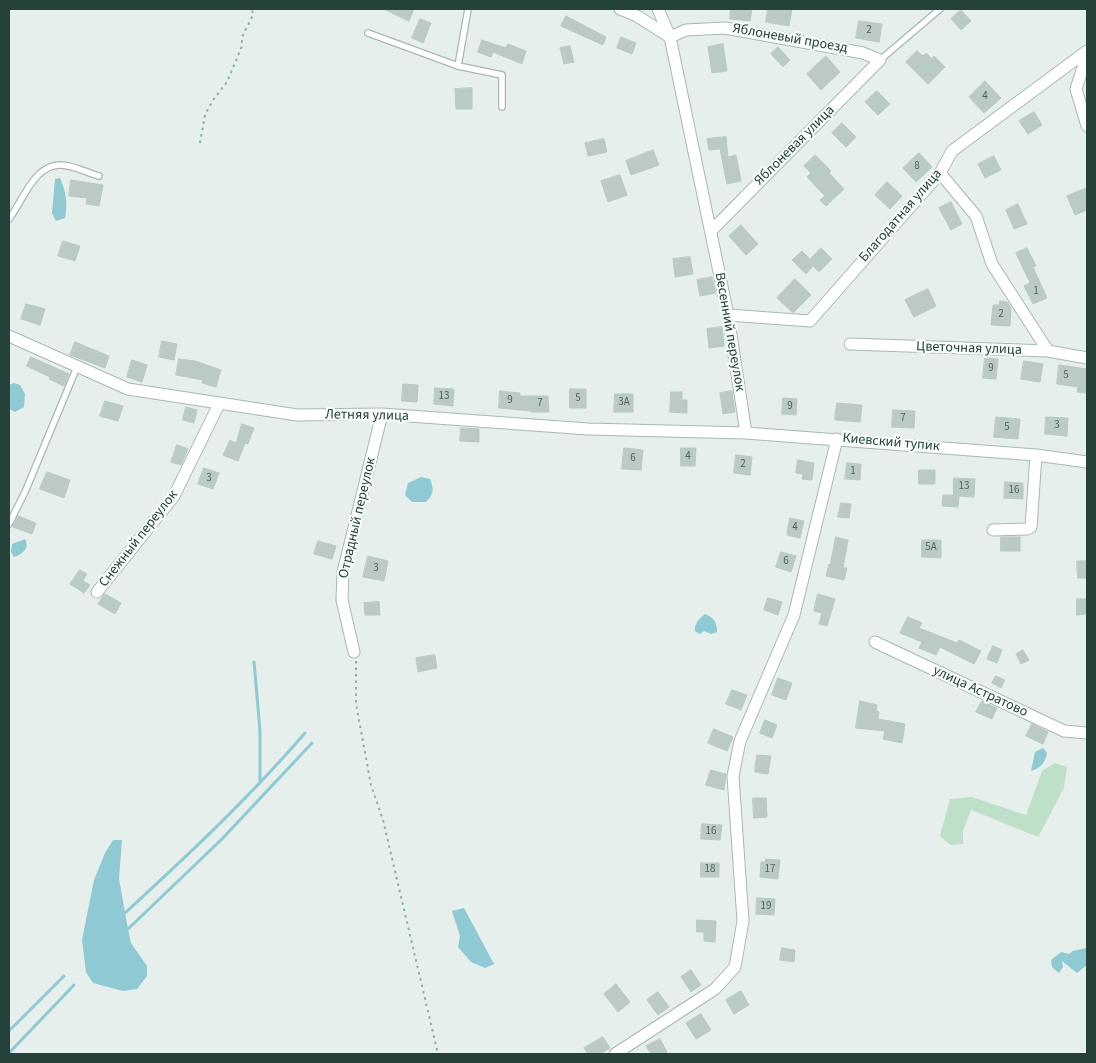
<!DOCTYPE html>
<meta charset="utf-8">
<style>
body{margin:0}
#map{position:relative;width:1096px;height:1063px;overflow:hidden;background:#e6efeb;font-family:"Source Sans 3",sans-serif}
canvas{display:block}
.frame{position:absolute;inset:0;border:10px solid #24423a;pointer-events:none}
</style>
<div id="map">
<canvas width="1096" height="1063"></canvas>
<div class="frame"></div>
</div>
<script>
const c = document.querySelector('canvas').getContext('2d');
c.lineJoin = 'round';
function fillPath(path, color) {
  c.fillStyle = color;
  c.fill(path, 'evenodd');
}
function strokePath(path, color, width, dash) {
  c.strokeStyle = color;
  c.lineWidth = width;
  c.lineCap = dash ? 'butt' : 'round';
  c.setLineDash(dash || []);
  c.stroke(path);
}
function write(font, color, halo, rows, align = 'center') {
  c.font = font + ' "Source Sans 3",sans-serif';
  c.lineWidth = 4.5;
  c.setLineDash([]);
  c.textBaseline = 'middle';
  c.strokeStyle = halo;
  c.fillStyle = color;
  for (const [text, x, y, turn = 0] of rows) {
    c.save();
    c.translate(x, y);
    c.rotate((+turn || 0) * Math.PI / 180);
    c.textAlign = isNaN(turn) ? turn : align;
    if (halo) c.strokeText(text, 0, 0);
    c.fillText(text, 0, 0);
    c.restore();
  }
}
const green = new Path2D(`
 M1055,763L1067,767L1064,788L1038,837L971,810L963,831V844L950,845L940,836L950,799L972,797L1026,815L1042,771Z`);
const water = new Path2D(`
 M60,178C66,192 68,203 65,218L56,221L52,213L55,179Z
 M14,383L20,385L25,394L24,407L15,412L9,409V385Z
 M421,477L430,479C434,489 434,494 426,502H412L405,495L408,483Z
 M25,539C30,548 23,554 14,557L11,552L12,544Z
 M705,614C714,618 717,622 717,632L711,634L704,631L700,634L695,631C694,623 700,618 705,614Z
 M1043,748L1047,753C1045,763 1041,768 1031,771L1035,752Z
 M113,840H122L119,879L128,929L131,943L147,966V976L137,989L123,991L93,983L86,972L82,940L94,880L105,853Z
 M464,908L494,964L485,968L471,962L458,947L460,936L452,911Z
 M1087,945V965L1077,973L1062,961L1063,967L1059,973L1052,967L1051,960L1061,952L1069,954L1073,951L1086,948Z`);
const stream = new Path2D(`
 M254,662L260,731V783
 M125,913C188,855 249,798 305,733
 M128,929L222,839L312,743
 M9,1031L64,976
 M9,1053L74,985`);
const building = new Path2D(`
 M384,9H414L409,21Z
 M731,9H752L750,21L730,19Z
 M768,9H792L789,26L766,22Z
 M961,10L971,21L961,30L951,19Z
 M566,16L606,37L603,45L561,26Z
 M420,19L431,23L423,43L412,38Z
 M859,21L882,24L879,42L856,38Z
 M621,37L636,43L632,54L617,48Z
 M482,40L506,48L508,44L526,51L522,64L493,52L491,57L478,52Z
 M723,44L727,71L712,73L708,47Z
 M570,46L574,62L564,64L560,48Z
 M778,47L790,60L783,67L771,54Z
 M917,51L923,56L926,53L932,59L934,56L945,67L928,84L906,62Z
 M826,56L840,72L821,90L807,74Z
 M985,81L1001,98L984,113L969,97Z
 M472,88V109H456L455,89Z
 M877,91L890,104L878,115L865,102Z
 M1034,112L1042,125L1028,134L1019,121Z
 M842,123L856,137L846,147L832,133Z
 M726,137L728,157L736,155L741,181L727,184L720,149L709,150L707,139Z
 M604,139L607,152L588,156L585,143Z
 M653,150L659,165L631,175L626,161Z
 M919,153L932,167L916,182L903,168Z
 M815,155L831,171L829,173L844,189L826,206L820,200L825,196L807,177L811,173L804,166Z
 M994,156L1001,170L985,178L978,164Z
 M620,175L627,195L608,202L601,181Z
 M71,180L103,185L99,206L86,204L87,198L69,196Z
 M887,182L902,196L890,209L875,195Z
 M1087,188V210L1075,215L1067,196Z
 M951,202L962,224L951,230L939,208Z
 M1018,204L1027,224L1014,229L1006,210Z
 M741,225L758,244L746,255L729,236Z
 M63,241L80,246L75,261L58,256Z
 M821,248L832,259L819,272L813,266L806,274L792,260L802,251L810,259Z
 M1027,248L1036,266L1033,267L1047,298L1033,304L1024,286L1030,283L1016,253Z
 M690,257L693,274L675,277L673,259Z
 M712,277L716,293L700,296L697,280Z
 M795,279L811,295L794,312H792L777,298Z
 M928,289L936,306L914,317L905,300Z
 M1000,301L1007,302L1011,308L1010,326L991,325L993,305H999Z
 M26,304L45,309L40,325L21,319Z
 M722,327L724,346L709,348L707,329Z
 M162,341L177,344L174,360L159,357Z
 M75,342L109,356L105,368L70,355Z
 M31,357L69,374L64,386L49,379L50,377L27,366Z
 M985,358L998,359L996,379L983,378Z
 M179,359L195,361L221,370L216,387L202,383L203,380L176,375Z
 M132,360L147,365L142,382L127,377Z
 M1024,361L1043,364L1040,382L1021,379Z
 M1059,365L1087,369V393L1077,392L1078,387L1057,384Z
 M403,384L418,385L417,402L402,401Z
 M435,388L454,389L453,406L434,404Z
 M570,389H586V408H570Z
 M500,391L520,393V396H548L549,412H531V411L499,408Z
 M732,391L735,412L723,414L720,393Z
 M671,392H682V400H687V413L670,412Z
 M615,394H633V412H614Z
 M783,398L797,399L796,415L782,414Z
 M105,401L123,406L118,421L100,416Z
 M837,403L862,405L860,422L835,420Z
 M186,407L197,410L194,423L183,420Z
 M893,410L915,411L914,428L892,427Z
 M996,417L1020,419L1018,439L994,437Z
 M1046,417L1068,418L1067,436L1045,434Z
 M242,424L254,428L248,444L245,443L238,461L223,455L230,440L236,443Z
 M461,428L479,429V442L460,441Z
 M177,445L188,449L181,465L171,462Z
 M624,448L643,450L641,470L622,469Z
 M681,448H696L695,466H681Z
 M736,455L752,457L750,475L734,473Z
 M798,460L814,463L812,480L802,479L803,474L796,473Z
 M847,463L861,464L860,480L845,479Z
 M204,468L219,473L213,489L198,484Z
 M919,470H935V484H919Z
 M47,472L70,480L64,498L40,489Z
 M954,478L975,479L974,497L959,496L958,507L942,506L943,495H953Z
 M1005,482L1023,483V499L1004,498Z
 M841,503L851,504L849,518L838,517Z
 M18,516L36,523L32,534L13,527Z
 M790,518L804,521L800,538L787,535Z
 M836,537L848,540L843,568H847L844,580L826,576L829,564L830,565Z
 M1001,537H1020V551H1001Z
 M922,540H941V558L922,557Z
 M318,541L336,546L332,559L314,554Z
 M781,552L796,556L791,572L776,567Z
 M368,556L388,561L384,581L363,577Z
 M1077,561H1087V578H1078Z
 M80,570L87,574L83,581L90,585L84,593L70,584Z
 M105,594L121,603L115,614L98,604Z
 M818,594L835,599L827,626L819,624L822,613L814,611Z
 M768,598L782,602L778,615L764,610Z
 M1077,599H1087V614L1077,615Z
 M379,602L380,615H365L364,603Z
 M908,617L922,623L919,628L957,643L959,640L981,651L974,664L940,647L936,655L919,648L922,642L900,633Z
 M993,646L1002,650L997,663L987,659Z
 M1023,650L1029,660L1021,664L1016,654Z
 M435,655L437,668L418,672L416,658Z
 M996,676L1005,680L1001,688L992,683Z
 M778,678L792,683L786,700L772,695Z
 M732,690L747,695L741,710L726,704Z
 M860,701L877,705L876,711L879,712L878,719L905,724L902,743L883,739L885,731L856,728Z
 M982,701L997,708L992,719L976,712Z
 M765,720L777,725L772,738L760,733Z
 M1032,724L1048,732L1043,744L1026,736Z
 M714,729L733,737L727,751L708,743Z
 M757,755L771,756L768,774L755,772Z
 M711,770L726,774L724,790L706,785Z
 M753,798H766L767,817L754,818Z
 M702,824L722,825L720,840L701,839Z
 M766,859L780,860L778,879L760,877L761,862H765Z
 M701,863H719V877H701Z
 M757,898L775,899L774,915L756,914Z
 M697,920L716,921L715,942L704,941V932H697Z
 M782,948L795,950L794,962L780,960Z
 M691,970L701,985L691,992L681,977Z
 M616,984L630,1002L618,1012L604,994Z
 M741,991L749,1005L734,1014L726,1000Z
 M658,992L669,1007L658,1015L647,1000Z
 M701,1014L711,1030L696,1039L686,1023Z
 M603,1037L610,1048L600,1054H588L584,1048Z
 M660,1039L667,1052L662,1054H651L646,1046Z`);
const path = new Path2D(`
 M200,143L205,115L213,100L227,82L242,46V37L253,15L252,9
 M356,661V704L371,785L383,820L438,1054`);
const service = new Path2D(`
 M368,33L458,66L502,75V107
 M880,60L940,9
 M458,66L468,9
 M9,219C23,201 34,164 61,165C73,165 87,173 99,176
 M9,524L25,492L77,367`);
const minor = new Path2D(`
 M620,9L637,16L670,37
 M658,9L670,37L728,315L746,433
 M670,37L686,30L725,28L863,53L880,60L711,231
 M1087,55L1076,89L1087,126
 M940,173L976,216L992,264L1048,351
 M728,315L810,321L940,173L952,151L1087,51
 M9,336L128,389L297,415L382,414L588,429L746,433L1036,455L1087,462
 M850,344L1048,351L1087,358
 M993,530L1027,529L1031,527L1036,455
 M97,592L174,496L219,404
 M875,642L1064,731L1087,733
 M354,652L342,600L343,572L382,414
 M615,1054L715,989L735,967L743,921L733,776L740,741L794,615L837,439`);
const numberNames = [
 ["2",869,31],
 ["4",985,97],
 ["8",917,167],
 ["1",1036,292],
 ["2",1001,315],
 ["9",991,369],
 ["5",1066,376],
 ["13",444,397],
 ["5",578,399],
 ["9",510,401],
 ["3А",624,403],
 ["7",540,404],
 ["9",790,407],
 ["7",903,419],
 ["3",1057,426],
 ["5",1007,428],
 ["4",688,457],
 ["6",633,459],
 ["2",743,465],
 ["1",853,472],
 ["3",209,479],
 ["13",964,487],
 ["16",1014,491],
 ["4",795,528],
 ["5А",931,548],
 ["6",786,562],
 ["3",376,569],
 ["16",711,832],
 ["18",710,870],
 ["17",770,870],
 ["19",766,907]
];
const streetNames = [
 ["Яблоневый проезд",790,39,10],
 ["Яблоневая улица",795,146,-45],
 ["Благодатная улица",901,216,-49],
 ["Весенний переулок",729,332,80],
 ["Цветочная улица",969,349,2],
 ["Летняя улица",367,416,1],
 ["Киевский тупик",891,443,5],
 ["Отрадный переулок",358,518,-77],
 ["Снежный переулок",139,539,-52],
 ["улица Астратово",980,692,25]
];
fillPath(green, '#bfe0c8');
fillPath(water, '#8ec9d4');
strokePath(stream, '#8ec9d4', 3);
fillPath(building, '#bbcac4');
strokePath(building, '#b8c9c2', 1);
strokePath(service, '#a8b8b2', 8);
strokePath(minor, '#a8b8b2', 13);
strokePath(path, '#86b3a5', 2, [2.5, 4]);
strokePath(service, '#fff', 5.5);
strokePath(minor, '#fff', 11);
write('11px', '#4a645c', null, numberNames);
write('14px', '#24423a', '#f7fbf9', streetNames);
</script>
